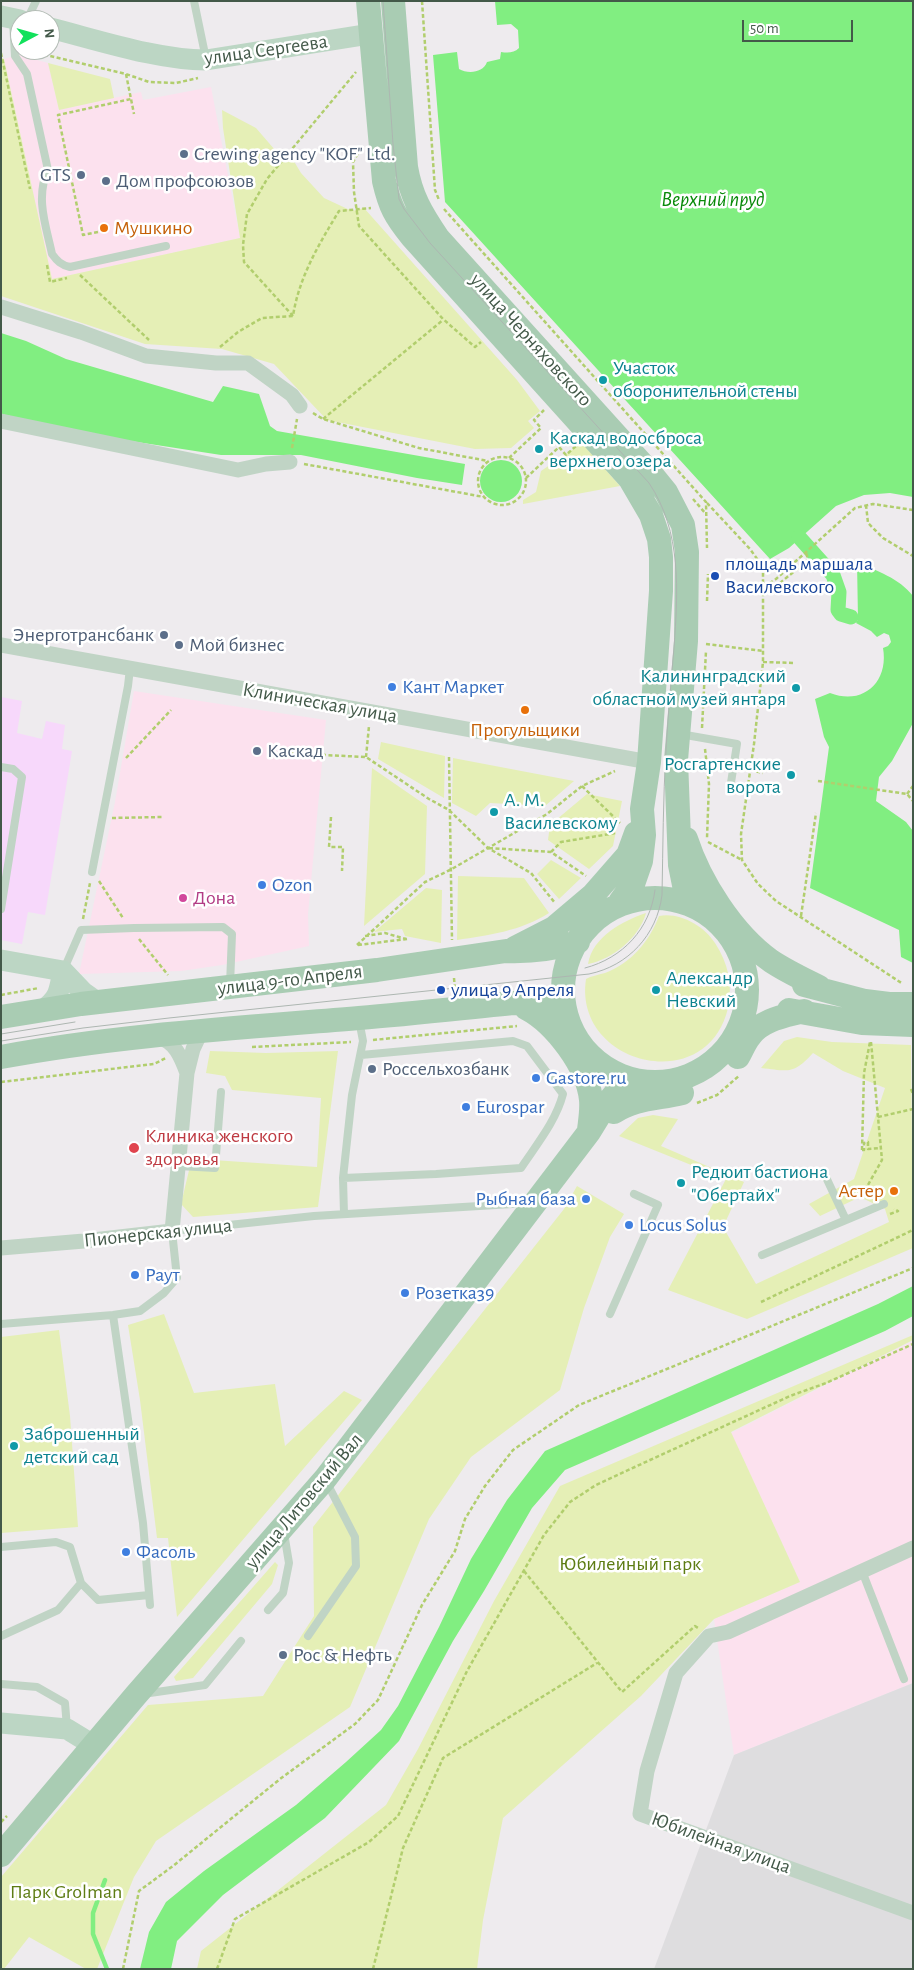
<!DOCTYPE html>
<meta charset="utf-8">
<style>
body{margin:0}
#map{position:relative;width:914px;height:1970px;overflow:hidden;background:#eeebee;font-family:"Alegreya Sans",sans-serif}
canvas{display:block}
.frame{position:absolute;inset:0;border:2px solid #435949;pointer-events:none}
.north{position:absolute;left:10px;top:10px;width:50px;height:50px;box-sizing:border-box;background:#fff;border:1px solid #b4bdb6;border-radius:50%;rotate:84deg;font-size:14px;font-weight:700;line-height:20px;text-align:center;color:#435949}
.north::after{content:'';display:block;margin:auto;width:18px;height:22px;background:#12e15c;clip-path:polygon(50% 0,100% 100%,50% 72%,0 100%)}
.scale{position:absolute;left:742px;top:20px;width:111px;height:22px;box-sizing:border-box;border:2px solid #435949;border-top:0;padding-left:6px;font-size:15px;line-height:18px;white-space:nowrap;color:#435949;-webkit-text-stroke:4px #fff;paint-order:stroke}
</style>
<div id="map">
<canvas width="914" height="1970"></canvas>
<div class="frame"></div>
<div class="north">N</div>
<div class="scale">50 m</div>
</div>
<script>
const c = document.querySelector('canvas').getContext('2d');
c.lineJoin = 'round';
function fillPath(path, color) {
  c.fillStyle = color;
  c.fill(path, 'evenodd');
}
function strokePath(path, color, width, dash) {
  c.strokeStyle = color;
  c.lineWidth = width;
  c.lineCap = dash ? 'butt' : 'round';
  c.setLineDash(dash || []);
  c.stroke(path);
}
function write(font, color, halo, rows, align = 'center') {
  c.font = font + ' "Alegreya Sans",sans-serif';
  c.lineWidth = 5;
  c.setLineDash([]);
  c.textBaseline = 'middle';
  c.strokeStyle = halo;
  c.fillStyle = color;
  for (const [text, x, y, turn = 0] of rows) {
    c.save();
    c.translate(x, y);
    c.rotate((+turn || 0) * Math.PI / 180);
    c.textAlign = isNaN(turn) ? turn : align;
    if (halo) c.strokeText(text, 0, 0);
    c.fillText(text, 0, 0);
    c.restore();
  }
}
const commercial = new Path2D(`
 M19,55L48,63L59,110L141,92L143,100L211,87L240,238L52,279L4,59Z
 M134,691L326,720L308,914L309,946L222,965L181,971L79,974L115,802Z
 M913,1341V1683L734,1755L714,1619L800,1582L731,1433Z`);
const education = new Path2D(`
 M913,1683V1969H654L734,1755Z`);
const medical = new Path2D(`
 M1,697L22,701L17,733L42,739L46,721L65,725L62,749L72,751L45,915L28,912L22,944L1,940Z`);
const green = new Path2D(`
 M1,57L4,59L52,279L240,238L223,128L222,110L256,128L275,150L295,163L301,173L324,198L352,211L364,208L517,380L540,411L528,421L534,428L511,448L475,449L327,420L274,364L222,349L145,344L1,296Z
 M48,63L110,79L114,98L59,110Z
 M582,443L620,486L523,504V500L536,492L541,471Z
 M381,742L445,756L444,798L378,759Z
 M453,758L574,781L545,806L490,803L476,816L452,803Z
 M372,768L427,806L425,874L364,926Z
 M587,794L622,801L613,846L589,869L548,840L550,825Z
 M551,860L581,878L559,899L537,874Z
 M458,876L524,878L549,913C521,931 489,935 457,940Z
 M426,888L442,890L441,943L405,936L402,929L374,932Z
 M646,913C639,938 613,959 588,964C593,936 623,921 646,913Z
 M659,916C680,912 704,926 715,943C728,963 733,984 728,1008C707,1098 573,1065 586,979C591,976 598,975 605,973C631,963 649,942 659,916Z
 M797,1037L832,1042L911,1045L913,1248L747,1319L668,1290L726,1179L619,1136L638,1118L653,1115L678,1119L661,1146L744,1182L723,1227L756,1284L889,1222L885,1209L860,1197L820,1216L809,1204L854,1179L885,1088L843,1071L813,1053C793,1075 789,1071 761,1068L784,1041Z
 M210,1051L266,1053L338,1051L318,1207L193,1217L181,1204L191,1162L198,1159L317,1167L321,1098L232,1090L225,1076L206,1073Z
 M577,1186L624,1214L610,1237L584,1308L560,1390L471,1457L429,1519L350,1707L156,1841L134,1877L97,1969H86L29,1937L4,1969H1V1877L148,1705L263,1696L314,1616L313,1527L564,1209Z
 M164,1314L194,1393L275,1384L285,1446L344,1391L362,1400L177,1617L168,1538H157L140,1400L128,1325Z
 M59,1330L70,1416L78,1527L1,1533V1337Z
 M913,1335V1340L731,1432L800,1582L714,1619L641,1696L503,1818L483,1920L477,1969H197L201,1951L386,1805L418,1749L494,1601L560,1486Z
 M275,1562L278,1565L272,1584L193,1678L176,1681L174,1677Z`);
const water = new Path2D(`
 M495,1H913V497L890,493L864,495L836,506L789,548L770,559L445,202L433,55L457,52L459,69C468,74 483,73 487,62L500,59L501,52C508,53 514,53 519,48L518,30L511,24L497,25Z
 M1,333L26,341L66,359L213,402L223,386L259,394L270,426L277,431L465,464L462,485L417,478L301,455H221L111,438L1,414Z
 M480 481a21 21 0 1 1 42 0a21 21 0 1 1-42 0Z
 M857,562C877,571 899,578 913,596V723L892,761L879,777L876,801L906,822L913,831V963L901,957L899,930L810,888L829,747L824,737L815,699L830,693C863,706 889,682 883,648L888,646L891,642L889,635L884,633L877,637L871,631L856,623L858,619Z
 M913,1286V1316L885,1331L565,1470L532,1508L484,1591L453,1641L399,1741L325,1818L223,1895L177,1941L171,1969H140L149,1932L166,1902L204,1871L296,1805L346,1762L381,1730L398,1706L439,1627L471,1559L507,1500L545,1451L878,1304Z`);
const stream = new Path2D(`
 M105,1880L93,1913V1934L107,1969`);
const canal = new Path2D(`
 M799,537L833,575L839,592L838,610L841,614L851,617`);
const path = new Path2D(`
 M422,1L435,190L439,200
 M25,50L126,74L149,82L176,83L198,78
 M1,53L30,189
 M126,74L134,114
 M361,148L353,162L354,192L359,226L443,319L475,347L481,342
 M444,209L706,502L707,548
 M98,232L83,235L58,115L131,99
 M47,265L50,282L67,278
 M80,275L149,340
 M293,316L244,262L243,245L247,214L267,179L356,72
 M220,347L238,332L262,318L293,316C299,277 319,244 339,211L371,208
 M313,413L323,419L419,448L488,461
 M323,419L443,320
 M292,448L297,419
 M478 481a24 24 0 1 1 48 0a24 24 0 1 1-48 0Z
 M509,458L541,428L534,420L544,410
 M304,464L484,497
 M526,478L559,447L566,455L576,446
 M693,499L706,514
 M707,503L750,549L763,567V662L754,744L741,834L742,860L758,884L776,901L903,984
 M866,505L868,523L883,538L913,556
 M780,583L808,560L806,552
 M763,584L770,583L776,579L855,508L873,504L913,510
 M707,601L708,574
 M706,644L763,651
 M763,662L795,663
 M702,728L706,651
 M705,749L709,784L707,838
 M283,753L366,757L429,799L449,810L488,848L531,873L555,903
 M366,757L369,726
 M449,757L452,940
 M126,758L171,710
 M750,770L763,773
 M818,781L907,794L913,801
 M582,786L620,823
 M907,794L913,786
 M331,817L329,847H343L342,871
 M112,818L162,817
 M708,842L742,860
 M489,848L551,852L586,876
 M551,852L561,842L616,833
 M99,881L123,918
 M801,916L816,813
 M83,919L90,883
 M365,936L385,933L406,939
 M139,939L168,975
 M357,945L425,882L450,870L547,814L582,786L615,771
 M358,945L407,939
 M454,978L455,990
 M1,995L39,988
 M373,1040L517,1026
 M871,1042L882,1160L864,1192L872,1197
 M252,1047L351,1042
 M1,1082L154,1064L166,1058
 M911,1089L913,1094
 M697,1103L717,1095L740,1075
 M878,1117L913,1109
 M862,1150L864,1073L870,1042
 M862,1150H864V1143L868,1142V1149L880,1148
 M890,1214L898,1211L894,1209
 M761,1302L913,1230
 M524,1571L622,1692L695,1626L698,1628
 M1,1822L7,1816
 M123,1969L139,1891L173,1866L280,1779L355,1724L378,1700L422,1605L455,1551L465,1519L485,1486L513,1450L579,1405L913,1268
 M217,1969L235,1919L369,1842L398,1816L467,1671L544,1535L570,1502L596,1485L650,1460L790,1396L826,1383L913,1344
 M373,1969L403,1848L443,1758L597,1663`);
const lane = new Path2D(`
 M194,1L206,59
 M27,20L36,1
 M13,21L15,56L27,74L48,170C35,197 46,226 52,254C57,261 61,265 70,267L166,246
 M680,734L737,744L730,789
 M1,767L13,769L22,777L1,909
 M92,872L128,686L130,668
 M64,969L81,930L134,928L223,927L232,934L230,985
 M179,1166L215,1168L221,1092
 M343,1178L436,1174L521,1168C537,1144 556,1121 563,1094L527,1046L513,1041L361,1055
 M344,1214L343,1178L352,1095L363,1041L359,1020
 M846,1220L884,1204
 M762,1255L846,1220L824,1173
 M610,1314L658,1205L634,1194
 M113,1315L143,1523L150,1605
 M1,1324L113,1315L140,1311L164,1293L177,1278L172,1231L314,1216L529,1203
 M1,1547L56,1542L70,1547L81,1583L58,1610L1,1636
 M862,1571L904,1679
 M81,1583L98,1600L149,1595
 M268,1610L283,1593L289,1563L284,1533
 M308,1636L356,1566L355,1537L327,1483
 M1,1684L37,1687L65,1703L67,1728
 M143,1694L205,1685L241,1641`);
const street = new Path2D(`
 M1,307L81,332L146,356L216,363H248L292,395L300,406
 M1,421L238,470L266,464L290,462
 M1,645L649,762
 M157,1037C175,1041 181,1057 187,1073
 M1,1248L84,1241L172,1231L187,1073L193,1049L202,1030
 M913,1548L728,1632L709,1636L676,1673L647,1771L640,1814L913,1913`);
const secondary = new Path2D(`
 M1,16L20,20
 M50,28C98,40 158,60 206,60L370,34
 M1,960L63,971
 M63,971L83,992L97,1002
 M43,1010C60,998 59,990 63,971
 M1,1723L67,1729L85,1740L92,1748`);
const primary = new Path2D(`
 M368,1L384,181C390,207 395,216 412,237L630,479L651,515L659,539L661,557V591L649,762L642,809L644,835L641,861L633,884L620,902
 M393,1L406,167C411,196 421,213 438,238L653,476L666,492L683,525L687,552L686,641L676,760L680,865L685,890L694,905
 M686,839C700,882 733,934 771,961C786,971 803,979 819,987
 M563 990a92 92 0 1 1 184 0a92 92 0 1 1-184 0Z
 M515,948L554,928L593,895L628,855L636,833
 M804,985L865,1001L889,1004H913
 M526,1008C555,1023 588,1067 591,1100C592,1110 590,1121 589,1130
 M789,1010L862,1023L913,1025
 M1,1017L81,1004L377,970L506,951C532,952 554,949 578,942
 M1,1057C119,1035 239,1028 359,1018C410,1014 462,1008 513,1003C532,1003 547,1008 565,1015
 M738,1057C742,1050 745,1042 750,1036C762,1019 786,1016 804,1011
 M614,1112C635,1098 658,1099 682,1093
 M1,1855L136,1695L325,1479L589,1132L605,1106L619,1089L644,1082`);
const tram = new Path2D(`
 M585,968C623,958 650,929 655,890
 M1,1034L75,1022
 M1,1041L83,1028L169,1018L589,974C628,966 657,935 662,895C663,847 663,798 666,750C668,716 671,682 674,648C678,591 682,532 649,483L430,243L404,209L399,199L393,144L383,1`);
const markers = [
 [184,154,5,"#5c6f8a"],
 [81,175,5,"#5c6f8a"],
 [106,181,5,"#5c6f8a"],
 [104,228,5,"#e8710a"],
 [603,380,5,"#0f9aa8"],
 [539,449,5,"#0f9aa8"],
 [715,576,5,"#1a4fb4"],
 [164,635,5,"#5c6f8a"],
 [179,645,5,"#5c6f8a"],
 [392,687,5,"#3f7fe0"],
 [796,688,5,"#0f9aa8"],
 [525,710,5,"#e8710a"],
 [257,751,5,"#5c6f8a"],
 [791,775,5,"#0f9aa8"],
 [494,812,5,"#0f9aa8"],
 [262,885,5,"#3f7fe0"],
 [183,898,5,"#d1479c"],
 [441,990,5,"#1a4fb4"],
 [656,990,5,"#0f9aa8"],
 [372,1069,5,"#5c6f8a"],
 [536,1078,5,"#3f7fe0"],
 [466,1107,5,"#3f7fe0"],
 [134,1148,6,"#e0444e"],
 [681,1183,5,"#0f9aa8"],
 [894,1191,5,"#e8710a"],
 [586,1199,5,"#3f7fe0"],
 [629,1225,5,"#3f7fe0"],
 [135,1275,5,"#3f7fe0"],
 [405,1293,5,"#3f7fe0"],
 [14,1446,5,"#0f9aa8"],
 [126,1552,5,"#3f7fe0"],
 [283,1655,5,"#5c6f8a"]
];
const streetNames = [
 ["улица Сергеева",266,50,-8],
 ["улица Черняховского",531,340,48],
 ["Клиническая улица",320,703,10],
 ["улица 9-го Апреля",290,980,-7],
 ["Пионерская улица",158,1233,-6],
 ["улица Литовский Вал",304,1501,-50],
 ["Юбилейная улица",721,1843,20]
];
const serviceNames = [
 ["Crewing agency \"KOF\" Ltd.",194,154],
 ["GTS",71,175,"right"],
 ["Дом профсоюзов",116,181],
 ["Энерготрансбанк",154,635,"right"],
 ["Мой бизнес",189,645],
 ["Каскад",267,751],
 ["Россельхозбанк",382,1069],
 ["Рос & Нефть",293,1655]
];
const foodNames = [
 ["Мушкино",114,228],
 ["Прогульщики",525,730,"center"],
 ["Астер",884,1191,"right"]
];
const cultureNames = [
 ["Участок",613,368],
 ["оборонительной стены",613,391],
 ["Каскад водосброса",549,438],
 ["верхнего озера",549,461],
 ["Калининградский",786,676,"right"],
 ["областной музей янтаря",786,699,"right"],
 ["Росгартенские",781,764,"right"],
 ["ворота",781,787,"right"],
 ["А. М.",504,800],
 ["Василевскому",504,823],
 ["Александр",666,978],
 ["Невский",666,1001],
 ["Редюит бастиона",691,1172],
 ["\"Обертайх\"",691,1195],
 ["Заброшенный",24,1434],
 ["детский сад",24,1457]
];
const transitNames = [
 ["площадь маршала",725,564],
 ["Василевского",725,587],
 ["улица 9 Апреля",451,990]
];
const shopNames = [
 ["Кант Маркет",402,687],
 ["Ozon",272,885],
 ["Gastore.ru",546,1078],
 ["Eurospar",476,1107],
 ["Рыбная база",576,1199,"right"],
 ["Locus Solus",639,1225],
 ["Раут",145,1275],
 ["Розетка39",415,1293],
 ["Фасоль",136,1552]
];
const hotelNames = [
 ["Дона",193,898]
];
const healthNames = [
 ["Клиника женского",145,1136],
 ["здоровья",145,1159]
];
const parkNames = [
 ["Юбилейный парк",630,1564],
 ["Парк Grolman",66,1892]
];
const waterNames = [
 ["Верхний пруд",713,200]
];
fillPath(commercial, '#fce1ee');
fillPath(education, '#dedddf');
fillPath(medical, '#f7d8fb');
fillPath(green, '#e5efb6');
fillPath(water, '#81ee81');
strokePath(stream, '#81ee81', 4.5);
strokePath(canal, '#81ee81', 15);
strokePath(path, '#b1ce6d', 2.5, [4, 2.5]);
strokePath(lane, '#c0d4c5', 8);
strokePath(street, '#c0d4c5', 15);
strokePath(secondary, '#bcd6c4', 21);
strokePath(primary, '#a9ccb3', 24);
strokePath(tram, '#adb6b1', 1);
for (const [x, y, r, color] of markers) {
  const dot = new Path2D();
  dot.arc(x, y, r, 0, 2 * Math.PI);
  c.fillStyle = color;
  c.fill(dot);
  strokePath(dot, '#fff', 2);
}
write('20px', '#435949', '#fff', streetNames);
write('20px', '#4e5e75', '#fff', serviceNames, 'left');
write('20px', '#c56008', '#fff', foodNames, 'left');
write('20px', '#0d838f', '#fff', cultureNames, 'left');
write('20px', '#164399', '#fff', transitNames, 'left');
write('20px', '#366cbe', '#fff', shopNames, 'left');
write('20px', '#b23c85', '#fff', hotelNames, 'left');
write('20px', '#be3a42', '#fff', healthNames, 'left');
write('20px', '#5d7c13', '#fff', parkNames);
write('italic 21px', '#098a0a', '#fff', waterNames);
</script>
